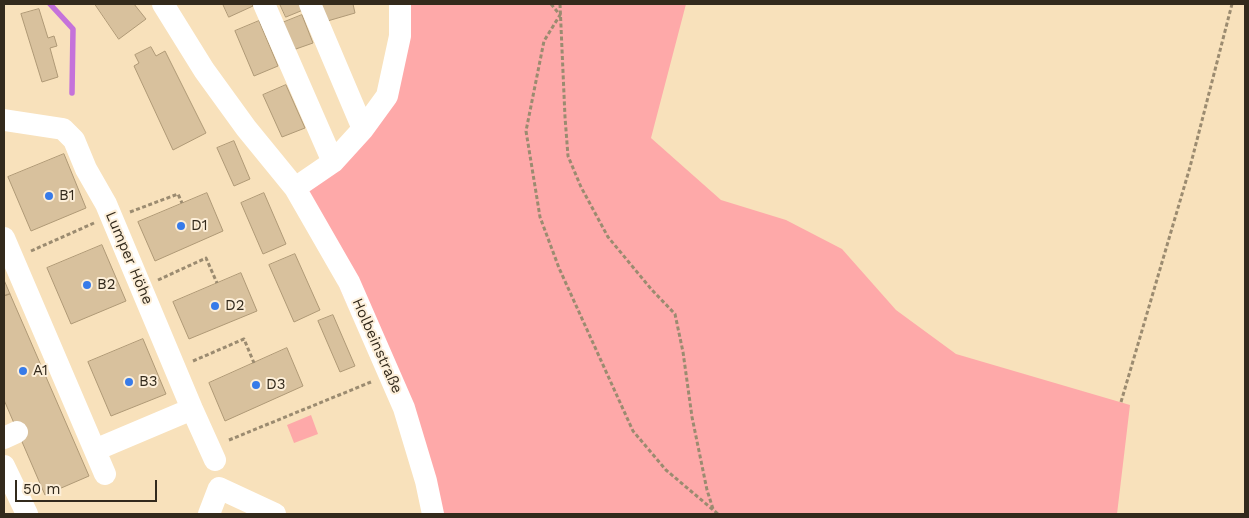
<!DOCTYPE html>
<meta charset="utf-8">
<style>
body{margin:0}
#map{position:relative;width:1249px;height:518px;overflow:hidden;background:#f8e1bb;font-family:"Work Sans",sans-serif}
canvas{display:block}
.frame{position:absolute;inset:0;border:5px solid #332a1c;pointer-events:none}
.scale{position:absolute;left:15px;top:480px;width:142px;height:22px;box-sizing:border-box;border:2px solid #332a1c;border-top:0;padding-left:6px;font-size:15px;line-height:18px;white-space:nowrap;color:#332a1c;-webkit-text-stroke:4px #fdefd9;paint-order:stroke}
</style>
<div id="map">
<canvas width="1249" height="518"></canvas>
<div class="frame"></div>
<div class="scale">50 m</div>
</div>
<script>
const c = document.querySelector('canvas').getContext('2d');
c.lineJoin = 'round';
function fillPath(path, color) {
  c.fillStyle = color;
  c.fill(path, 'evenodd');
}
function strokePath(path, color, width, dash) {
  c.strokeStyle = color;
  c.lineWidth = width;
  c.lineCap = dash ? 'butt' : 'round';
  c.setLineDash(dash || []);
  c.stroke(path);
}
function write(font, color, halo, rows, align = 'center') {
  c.font = font + ' "Work Sans",sans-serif';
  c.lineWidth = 4;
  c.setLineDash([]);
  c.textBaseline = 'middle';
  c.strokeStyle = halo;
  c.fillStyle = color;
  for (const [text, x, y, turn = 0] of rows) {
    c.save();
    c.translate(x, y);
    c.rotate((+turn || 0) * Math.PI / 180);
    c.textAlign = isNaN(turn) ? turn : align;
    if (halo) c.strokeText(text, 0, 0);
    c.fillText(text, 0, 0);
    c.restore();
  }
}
const green = new Path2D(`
 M400,4H686L651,138L721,200L786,220L842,249L896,310L956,354L1130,405L1117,514H433L426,481L295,188L387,97Z
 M311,415L318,434L294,443L287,425Z`);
const stream = new Path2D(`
 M50,4L73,29L72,93`);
const building = new Path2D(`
 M95,4H134L146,19L119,39Z
 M223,4H252L253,6L229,17Z
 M280,4H306L308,8L286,17Z
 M319,4H353L355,13L324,22Z
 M39,9L48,38L54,36L57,46L50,48L58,77L42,82L21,14Z
 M302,15L313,43L293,50L282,23Z
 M259,21L278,66L254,76L235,31Z
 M151,47L156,56L165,51L206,133L173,150L134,66L139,63L135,55Z
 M286,85L305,128L282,137L263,95Z
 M234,141L250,179L234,186L217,148Z
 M64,154L86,208L31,231L8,177Z
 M207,193L223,231L155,261L138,222Z
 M264,193L286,244L263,254L241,203Z
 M102,245L126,301L71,324L47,268Z
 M295,254L320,310L294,322L269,265Z
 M241,273L257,311L189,339L173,302Z
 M4,280L10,294L4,296Z
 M10,294L89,476L45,495L4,400V296Z
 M333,315L355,366L340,372L318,321Z
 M143,339L166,394L111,416L88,362Z
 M287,348L303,386L225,421L209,383Z`);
const path = new Path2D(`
 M551,4L560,15L544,41L526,131L540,217L559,268L633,431L666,470L718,514
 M560,4L565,117L568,156L581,187L608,237L652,290L675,314L683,352L692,417L707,490L713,509
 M130,212L178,194L182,203
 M31,251L94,223
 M158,280L206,258L217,283
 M193,361L244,339L254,363
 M1121,402L1190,167L1232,4
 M229,440L371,382`);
const minor = new Path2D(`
 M163,4L204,70L246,128L295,188L349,282L404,408L426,481L433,514
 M264,4L333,162
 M310,4L363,129
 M4,120L63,129L74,140L86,169L106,204L192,409L215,460
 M295,188L333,162L363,129L387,96L400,36V4
 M4,238L105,474
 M4,438L17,432
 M95,450L192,409
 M4,466L27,514
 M209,514L219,488L275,514`);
const markers = [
 [49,196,5,"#377be9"],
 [181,226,5,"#377be9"],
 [87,285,5,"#377be9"],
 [215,306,5,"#377be9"],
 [23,371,5,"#377be9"],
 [129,382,5,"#377be9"],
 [256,385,5,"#377be9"]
];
const poiNames = [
 ["B1",59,196],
 ["D1",191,226],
 ["B2",97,285],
 ["D2",225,306],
 ["A1",33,371],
 ["B3",139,382],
 ["D3",266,385]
];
const streetNames = [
 ["Lumper Höhe",129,258,67],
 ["Holbeinstraße",377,346,66]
];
fillPath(green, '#fea9a9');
strokePath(stream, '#c572da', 5.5);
fillPath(building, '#d8c19d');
strokePath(building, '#af9976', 1);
strokePath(path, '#9b8b70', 3, [4, 2.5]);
strokePath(minor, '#fff', 22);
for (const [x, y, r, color] of markers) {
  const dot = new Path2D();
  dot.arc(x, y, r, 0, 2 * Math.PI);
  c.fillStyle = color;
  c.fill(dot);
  strokePath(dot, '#fdefd9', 2);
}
write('15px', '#332a1c', '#fdefd9', poiNames, 'left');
write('15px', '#332a1c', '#fdefd9', streetNames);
</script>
